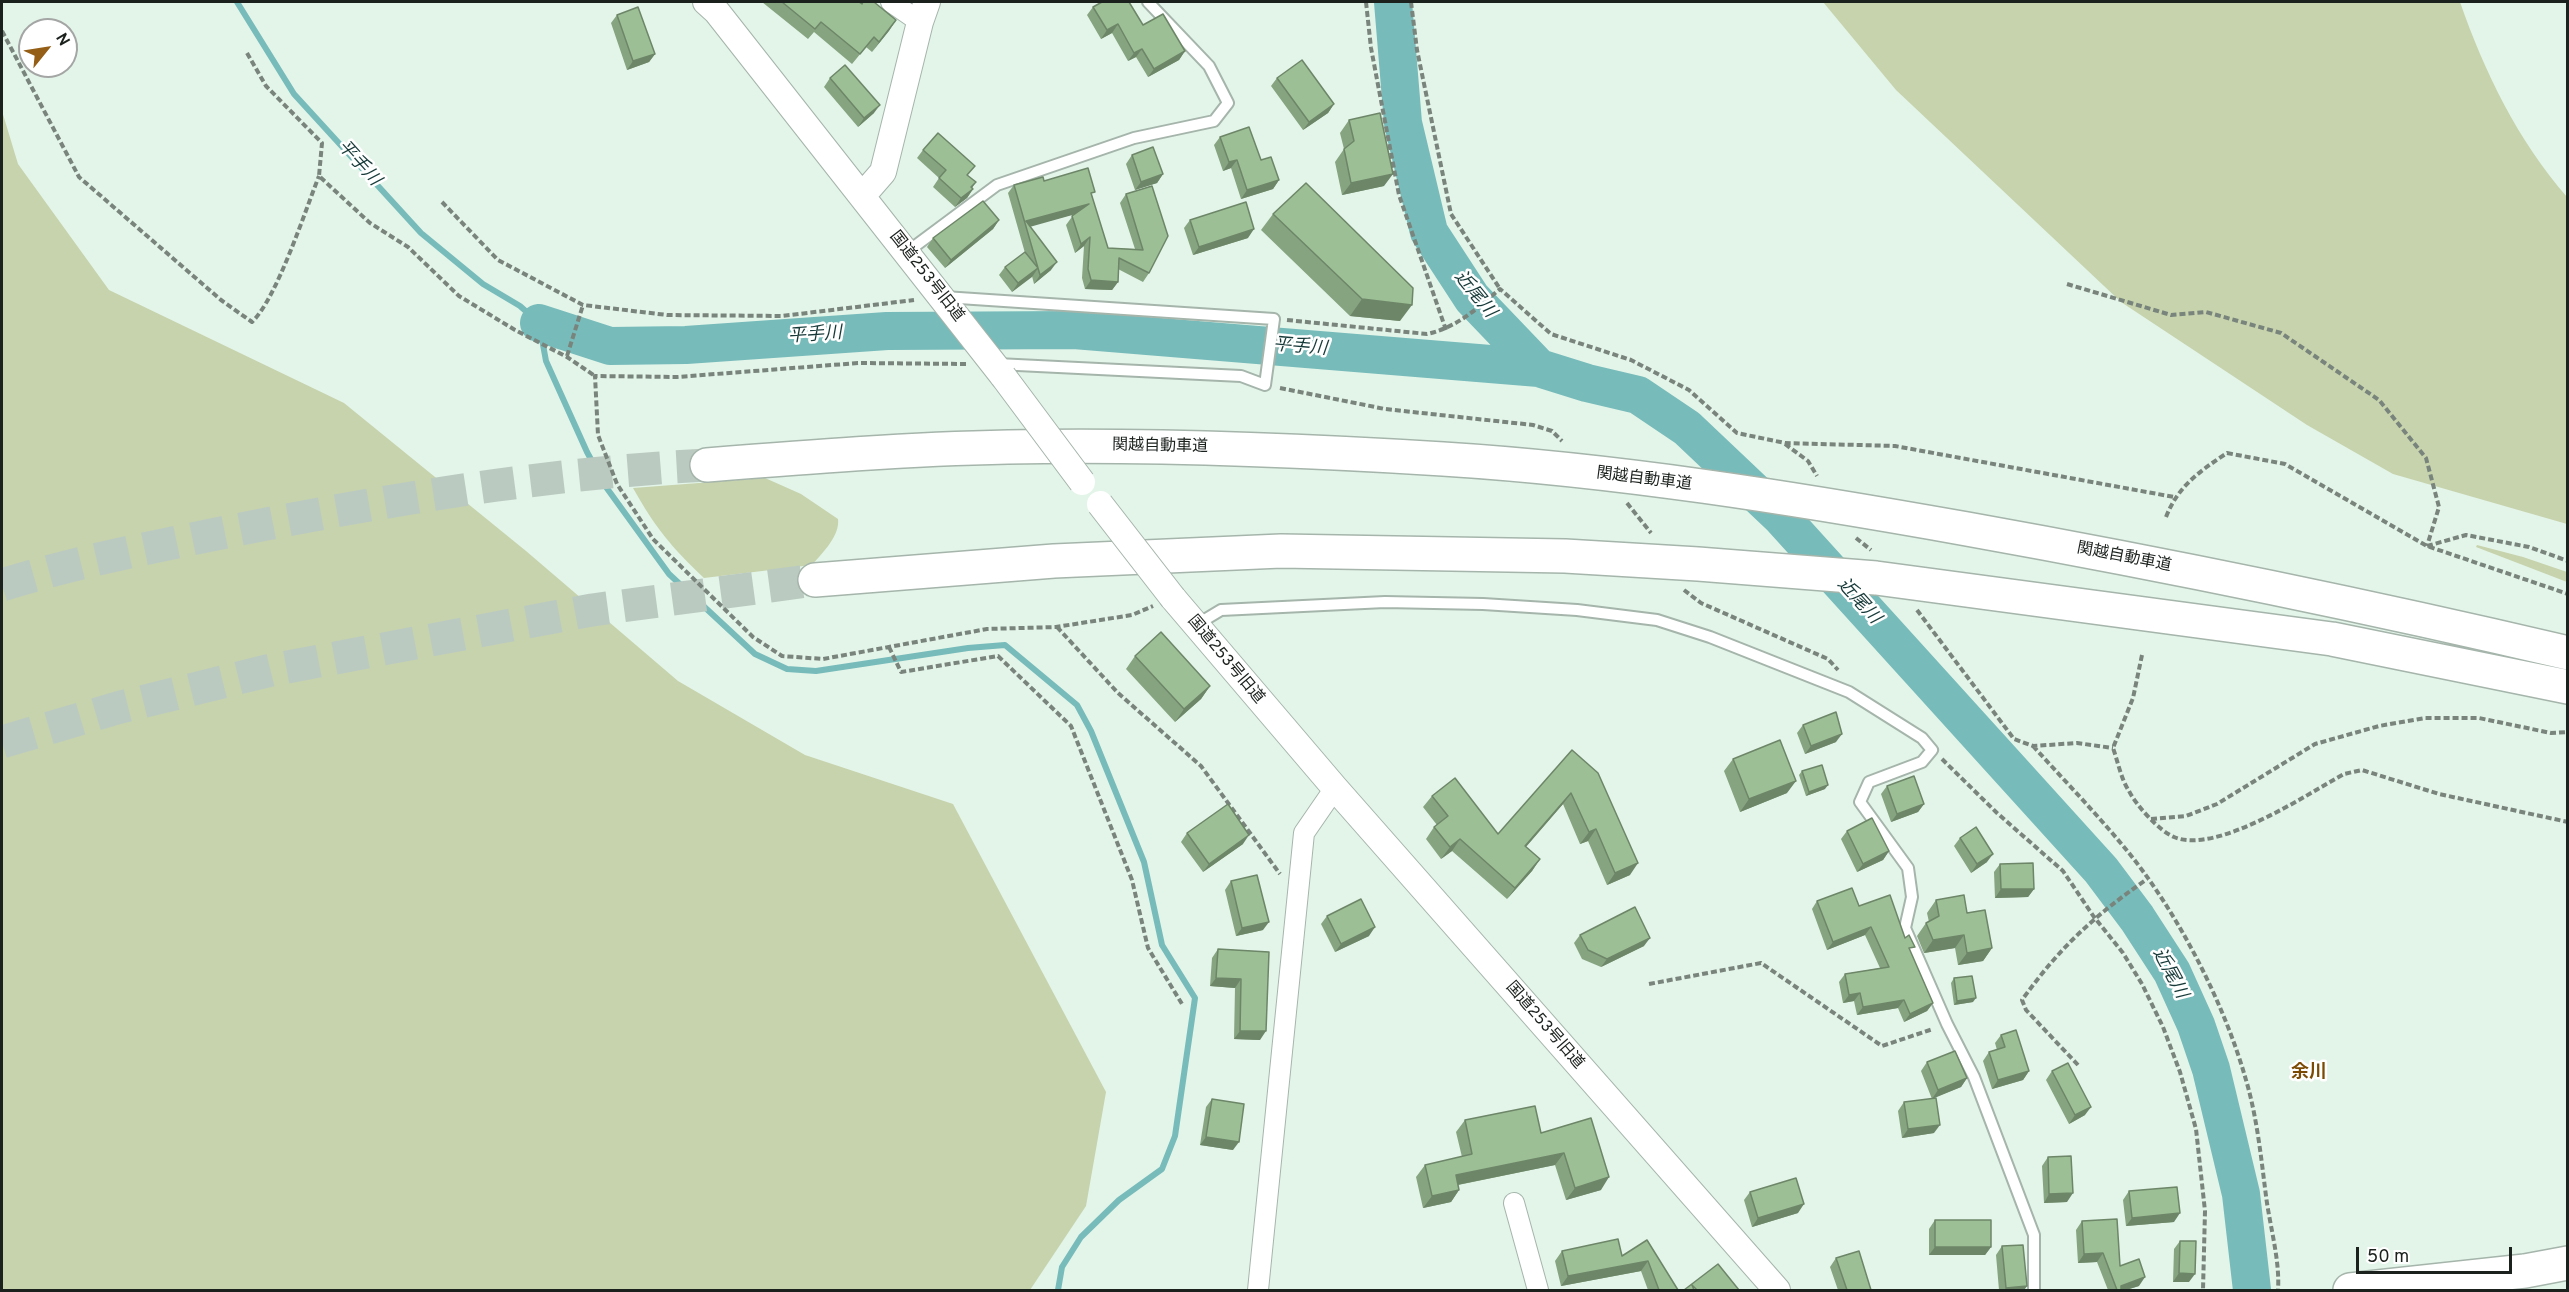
<!DOCTYPE html>
<meta charset="utf-8">
<style>
body{margin:0}
#map{position:relative;width:2569px;height:1292px;overflow:hidden;background:#e3f4e9;font-family:Overpass,sans-serif}
canvas{display:block}
.frame{position:absolute;inset:0;border:3px solid #1b211d;pointer-events:none}
.north{position:absolute;left:18px;top:18px;width:60px;height:60px;box-sizing:border-box;background:#fff;border:2px solid #a4a6a5;border-radius:50%;rotate:60deg;font-size:16px;font-weight:700;line-height:24px;text-align:center;color:#1b211d}
.north::after{content:'';display:block;margin:auto;width:21px;height:27px;background:#945e16;clip-path:polygon(50% 0,100% 100%,50% 72%,0 100%)}
.scale{position:absolute;left:2356px;top:1247px;width:156px;height:27px;box-sizing:border-box;border:3px solid #1b211d;border-top:0;padding-left:8px;font-size:18px;line-height:21px;white-space:nowrap;color:#1b211d;-webkit-text-stroke:4px #fff;paint-order:stroke}
</style>
<div id="map">
<canvas width="2569" height="1292"></canvas>
<div class="frame"></div>
<div class="north">N</div>
<div class="scale">50 m</div>
</div>
<script>
const c = document.querySelector('canvas').getContext('2d');
c.lineJoin = 'round';
function fillPath(path, color) {
  c.fillStyle = color;
  c.fill(path, 'evenodd');
}
function strokePath(path, color, width, dash) {
  c.strokeStyle = color;
  c.lineWidth = width;
  c.lineCap = dash ? 'butt' : 'round';
  c.setLineDash(dash || []);
  c.stroke(path);
}
function write(font, color, halo, rows, align = 'center') {
  c.font = font + ' Overpass,"Noto Sans JP",sans-serif';
  c.lineWidth = 5;
  c.setLineDash([]);
  c.textBaseline = 'middle';
  c.strokeStyle = halo;
  c.fillStyle = color;
  for (const [text, x, y, turn = 0] of rows) {
    c.save();
    c.translate(x, y);
    c.rotate((+turn || 0) * Math.PI / 180);
    c.textAlign = isNaN(turn) ? turn : align;
    if (halo) c.strokeText(text, 0, 0);
    c.fillText(text, 0, 0);
    c.restore();
  }
}
const green = new Path2D(`
 M1823,2H2460C2484,71 2518,141 2567,197V524L2393,474L2307,425L2121,302L1896,90Z
 M2,111L18,164L109,290L344,403L526,551L678,681L805,755L953,804L1106,1092L1086,1206L1030,1290H2Z
 M765,478L801,494L838,519C840,536 823,552 812,565L704,578C671,547 655,527 633,488Z
 M2477,545L2523,557L2567,572V582L2476,547Z`);
const stream = new Path2D(`
 M237,2L294,94L421,233L483,284L520,306L539,323L546,361L587,452L606,487L669,574L755,654L787,669L816,671L968,648L1005,645L1077,705L1091,731L1144,862L1162,945L1195,998L1175,1136L1162,1169L1119,1200L1081,1237L1062,1267L1058,1290`);
const river = new Path2D(`
 M1393,2L1403,123L1429,232L1472,298L1539,368L1587,383L1638,395L1687,428L1781,517L2101,870L2137,918L2172,972L2196,1025L2211,1069L2241,1194L2252,1290
 M539,323L610,346L686,345L887,331L1074,330L1539,368`);
const motorwayTunnel = new Path2D(`
 M2,585C78,561 158,546 236,530C392,499 548,473 707,465
 M2,742L117,708L271,670L592,610L815,580`);
const path = new Path2D(`
 M1366,2L1371,48L1399,195L1446,330
 M1411,2L1417,50L1451,214L1500,289
 M2,31L79,177L221,300L252,322C277,298 305,211 319,176
 M247,53L266,86L322,143L319,176L370,223L408,247L459,296L515,330L567,357L595,376
 M442,202L498,260L583,305L667,315L782,316L914,300
 M2067,284L2171,315L2206,312L2281,333L2379,400L2426,458L2439,507L2427,546
 M1287,320L1427,334C1458,327 1476,309 1500,289L1551,334L1631,360L1689,390L1737,433L1785,443L1895,446L2174,497
 M567,356L583,305
 M966,364L858,363L677,377L595,376L598,435L617,484L653,539L753,637L782,656L823,659L987,629L1056,627L1132,615L1153,606
 M1280,388L1385,409L1533,425L1552,431L1562,441
 M1785,444L1808,461L1817,476
 M1627,503L1651,533
 M2166,517C2178,486 2200,471 2227,453L2285,464L2427,546L2568,594
 M1856,538L1871,550
 M2427,546L2466,535L2529,547L2568,561
 M1684,590L1701,603L1828,659L1838,670
 M1917,610L2014,739L2033,746L2077,743L2113,748
 M1057,627L1118,693L1201,766L1280,874
 M889,647L901,672L998,656L1071,726L1132,880L1148,948L1182,1004
 M2142,655L2133,698L2113,748C2118,762 2121,779 2129,791C2136,805 2159,831 2174,837C2216,855 2306,795 2344,774L2362,770L2439,794L2568,822
 M2033,746C2063,779 2095,812 2124,847C2176,909 2224,1002 2246,1080C2257,1117 2261,1157 2266,1196C2270,1227 2280,1260 2278,1290
 M1942,759L1997,813L2063,871L2094,917L2123,953L2142,984L2163,1027L2180,1072L2196,1129L2205,1211L2203,1290
 M2151,819L2186,816L2217,804L2315,744L2379,726L2425,718H2479L2551,733L2568,732
 M1649,984L1761,963L1882,1046L1933,1029
 M2078,1065L2026,1010L2022,1000C2060,947 2094,916 2147,879`);
const service = new Path2D(`
 M907,252L997,185L1134,138L1214,121L1228,103L1209,66L1148,2
 M944,297L1274,319L1265,385L1241,376L997,364
 M1196,625L1221,610L1385,602L1483,604L1577,610L1657,620L1710,637L1849,692L1922,738L1932,750L1922,762L1869,782L1860,802L1908,868L1912,897L1905,928L1947,1024L1974,1077L2034,1235V1290`);
const minor = new Path2D(`
 M891,2L920,22
 M1514,1203L1538,1290
 M1258,1290L1304,833L1335,788`);
const tertiary = new Path2D(`
 M706,2L717,12L1003,376
 M863,195L883,172L920,22L927,2
 M1173,598L1335,788L1777,1290`);
const trunk = new Path2D(`
 M2350,1290L2525,1271L2568,1263`);
const motorway = new Path2D(`
 M707,465C807,457 908,449 1008,447C1153,444 1298,450 1443,459C1618,470 1793,498 1967,529C2168,565 2368,606 2568,653
 M815,580L1054,561L1281,551L1565,556L1698,564L1876,578L2332,639L2568,687`);
const tertiaryBridge = new Path2D(`
 M1003,376L1082,482
 M1100,504L1173,598`);
const wall = new Path2D(`
 M762,2H859L862,4L896,20L872,52L866,47L852,64L814,32L808,39Z
 M1093,7L1143,25L1185,51L1179,60L1148,77L1136,57L1128,61L1112,33L1101,39L1087,15Z
 M617,15L655,54L649,62L627,70L611,23Z
 M830,78L874,113L858,127L824,87Z
 M1277,78L1334,104L1328,113L1303,130L1271,86Z
 M1349,120L1384,186L1342,195L1335,162L1344,149L1340,133Z
 M1220,137L1261,160L1279,180L1273,189L1241,199L1231,168L1223,171L1214,145Z
 M923,150L968,175L972,187L973,189L967,198L955,207L933,187L939,178L917,158Z
 M1132,155L1163,174L1157,183L1135,190L1126,164Z
 M1044,181L1092,196L1108,248L1135,249L1120,203L1126,194L1152,186L1149,273L1143,282L1118,269V282L1112,290L1085,289L1082,278L1084,246L1075,253L1066,225L1074,214L1030,226L1051,270L1034,284L1032,276L1012,292L999,275L1005,267L1025,253L1008,193L1014,185Z
 M1273,214L1400,321L1350,316L1261,230Z
 M999,220L993,229L945,268L927,247L933,238Z
 M1190,220L1248,238L1193,255L1184,228Z
 M1135,656L1210,686L1201,699L1175,722L1126,669Z
 M1803,725L1836,742L1805,754L1797,733Z
 M1572,750L1630,875L1607,885L1588,841L1580,844L1563,804L1526,847L1540,859L1532,871L1507,899L1452,851L1441,859L1426,839L1434,827L1437,825L1423,807L1432,796L1498,834Z
 M1733,759L1787,793L1740,812L1724,771Z
 M1802,771L1825,789L1806,796L1799,775Z
 M1887,786L1924,804L1918,812L1891,822L1881,794Z
 M1847,831L1889,851L1883,860L1857,872L1841,839Z
 M1187,833L1243,844L1203,872L1181,842Z
 M1960,838L1987,862L1971,873L1954,846Z
 M2000,864L2034,889L2028,897L1995,898L1994,872Z
 M1231,881L1263,930L1236,936L1225,890Z
 M1936,900L1967,913L1992,948L1983,961L1958,965L1955,948L1924,953L1917,936L1926,923L1929,922L1927,913Z
 M1817,901L1859,906L1911,953L1933,1003L1927,1011L1904,1022L1898,1008L1857,1015L1854,1001L1843,1003L1839,982L1845,974L1880,968L1865,935L1827,950L1812,909Z
 M1327,916L1369,936L1335,952L1321,924Z
 M1580,935L1644,946L1601,967L1582,959L1574,943Z
 M1218,949L1269,952L1260,1040L1234,1039L1235,988L1210,986L1212,958Z
 M1954,978L1973,1002L1954,1005L1951,983Z
 M2001,1035L2029,1071L2023,1080L1992,1089L1983,1061L1989,1052L1997,1050L1995,1043Z
 M1927,1062L1967,1078L1961,1087L1933,1098L1934,1133L1902,1138L1898,1111L1904,1102L1932,1099L1921,1071Z
 M2052,1071L2085,1115L2069,1124L2046,1080Z
 M1212,1099L1233,1150L1200,1145L1206,1107Z
 M1591,1118L1601,1190L1566,1200L1555,1165L1458,1185L1459,1190L1451,1202L1423,1208L1416,1177L1425,1165L1462,1157L1456,1132L1465,1120L1541,1133Z
 M2048,1157L2067,1202L2044,1203L2042,1166Z
 M2129,1191L2174,1222L2126,1226L2123,1200Z
 M1750,1192L1798,1213L1752,1227L1744,1200Z
 M1935,1220L1991,1247L1985,1255H1929V1229Z
 M2082,1221L2120,1266L2139,1286L2126,1290H2108L2097,1262L2078,1263L2076,1230Z
 M1647,1240L1678,1290H1648L1641,1271L1561,1286L1555,1261L1562,1251L1622,1256Z
 M2180,1241L2189,1282H2173L2174,1249Z
 M2002,1246L2027,1286L2024,1290H1999L1996,1255Z
 M1836,1258L1871,1290H1838L1830,1267Z`);
const shadedWall = new Path2D(`
 M896,20L889,31L872,52L879,42Z
 M1118,24L1112,33L1101,39L1107,30Z
 M1142,49L1136,57L1128,61L1134,53Z
 M1185,51L1179,60L1148,77L1154,69Z
 M655,54L649,62L627,70L633,61Z
 M1334,104L1328,113L1303,130L1309,122Z
 M880,105L874,113L858,127L864,118Z
 M1237,160L1231,168L1223,171L1229,162Z
 M1163,174L1157,183L1135,190L1141,182Z
 M1393,174L1384,186L1342,195L1351,183Z
 M1279,180L1273,189L1241,199L1247,190Z
 M976,182L970,191L973,189L967,198L955,207L961,198Z
 M1089,204L1083,212L1026,228V221Z
 M999,220L993,229L945,268L951,260Z
 M1254,229L1248,238L1193,255L1199,247Z
 M1090,237L1084,246L1075,253L1081,244Z
 M1057,262L1051,270L1034,284L1040,275Z
 M1038,268L1032,277L1012,292L1018,283Z
 M1091,280L1118,282L1112,290L1085,289Z
 M1362,299L1412,305L1400,321L1350,316Z
 M1210,686L1201,699L1175,722L1184,709Z
 M1842,734L1836,742L1805,754L1811,746Z
 M1796,781L1787,793L1740,812L1749,799Z
 M1828,785L1825,789L1806,796L1809,792Z
 M1571,793L1563,804L1517,857L1525,846Z
 M1924,804L1918,812L1891,822L1897,814Z
 M1596,829L1588,841L1580,844L1589,832Z
 M1249,835L1243,844L1203,872L1209,864Z
 M1460,839L1452,851L1441,859L1450,847Z
 M1889,851L1883,860L1857,872L1863,864Z
 M1993,854L1987,862L1971,873L1977,864Z
 M1540,859L1532,871L1507,899L1515,888Z
 M1638,863L1630,875L1607,885L1615,873Z
 M2001,889H2034L2028,897L1995,898Z
 M1269,922L1263,930L1236,936L1242,928Z
 M1375,927L1369,936L1335,952L1341,944Z
 M1871,927L1865,935L1827,950L1833,942Z
 M1964,935L1955,948L1924,953L1933,940Z
 M1650,938L1644,946L1601,967L1607,959Z
 M1992,948L1983,961L1958,965L1967,953Z
 M1216,978L1241,979L1235,988L1210,986Z
 M1860,993L1854,1001L1843,1003L1849,995Z
 M1976,998L1973,1002L1954,1005L1957,1001Z
 M1904,1000L1898,1008L1857,1015L1863,1007Z
 M1933,1003L1927,1011L1904,1022L1910,1014Z
 M1240,1031H1266L1260,1040L1234,1039Z
 M2029,1071L2023,1080L1992,1089L1998,1080Z
 M1967,1078L1961,1087L1932,1099L1938,1090Z
 M2091,1107L2085,1115L2069,1124L2075,1115Z
 M1940,1125L1934,1133L1902,1138L1908,1129Z
 M1206,1137L1239,1142L1233,1150L1200,1145Z
 M1564,1153L1555,1165L1447,1187L1456,1175Z
 M1609,1177L1601,1190L1566,1200L1575,1188Z
 M1459,1190L1451,1202L1423,1208L1432,1196Z
 M2073,1193L2067,1202L2044,1203L2049,1194Z
 M1804,1204L1798,1213L1752,1227L1758,1218Z
 M2180,1213L2174,1222L2126,1226L2132,1218Z
 M1935,1247H1991L1985,1255H1929Z
 M2103,1253L2097,1262L2078,1263L2084,1254Z
 M1648,1261L1641,1271L1561,1286L1568,1276Z
 M2179,1273L2195,1274L2189,1282H2173Z
 M2145,1277L2139,1286L2126,1290H2118L2121,1286Z
 M2027,1286L2024,1290H2004L2006,1288Z`);
const building = new Path2D(`
 M782,2H859L862,4L863,2H874L896,20L879,42L874,37L860,54L821,22L815,29Z
 M1102,2H1129L1143,25L1163,14L1185,51L1154,69L1142,49L1134,53L1118,24L1107,30L1093,7Z
 M638,7L655,54L633,61L617,15Z
 M1302,60L1334,104L1309,122L1277,78Z
 M845,65L880,105L864,118L830,78Z
 M1380,113L1393,174L1351,183L1344,149L1354,141L1349,120Z
 M1249,127L1261,160L1271,157L1279,180L1247,190L1237,160L1229,162L1220,137Z
 M938,133L975,166L967,175L976,182L971,187L973,189L961,198L939,178L946,170L923,150Z
 M1153,147L1163,174L1141,182L1132,155Z
 M1088,168L1095,192L1091,193L1108,248L1143,250L1126,194L1152,186L1168,236L1149,273L1119,258L1118,282L1091,280L1088,269L1090,237L1081,244L1072,216L1089,204L1026,221L1057,262L1040,275L1014,185L1043,177L1044,181Z
 M1306,183L1413,288L1412,305L1362,299L1273,214Z
 M983,201L999,220L951,260L933,238Z
 M1246,202L1254,229L1199,247L1190,220Z
 M1025,252L1038,268L1018,283L1005,267Z
 M1161,632L1210,686L1184,709L1135,656Z
 M1836,712L1842,734L1811,746L1803,725Z
 M1780,740L1796,781L1749,799L1733,759Z
 M1572,750L1598,773L1638,863L1615,873L1596,829L1589,832L1571,793L1525,846L1540,859L1515,888L1460,839L1450,847L1434,827L1448,816L1432,796L1455,778L1498,834Z
 M1822,765L1828,785L1809,792L1802,771Z
 M1914,776L1924,804L1897,814L1887,786Z
 M1228,804L1249,835L1209,864L1187,833Z
 M1872,818L1889,851L1863,864L1847,831Z
 M1976,827L1993,854L1977,864L1960,838Z
 M2033,863L2034,889H2001L2000,864Z
 M1257,875L1269,922L1242,928L1231,881Z
 M1852,888L1859,906L1890,895L1905,938L1909,935L1915,947L1909,948L1933,1003L1910,1014L1904,1000L1863,1007L1860,993L1849,995L1845,974L1889,967L1871,927L1833,942L1817,901Z
 M1964,895L1967,913L1985,910L1992,948L1967,953L1964,935L1933,940L1926,923L1939,916L1936,900Z
 M1361,899L1375,927L1341,944L1327,916Z
 M1635,907L1650,938L1607,959L1588,950L1580,935Z
 M1218,949L1269,952L1266,1031H1240L1241,979L1216,978Z
 M1972,976L1976,998L1957,1001L1954,978Z
 M2016,1030L2029,1071L1998,1080L1989,1052L2005,1047L2001,1035Z
 M1955,1051L1967,1078L1938,1090L1927,1062Z
 M2068,1063L2091,1107L2075,1115L2052,1071Z
 M1936,1098L1940,1125L1908,1129L1904,1102Z
 M1212,1099L1244,1104L1239,1142L1206,1137Z
 M1535,1106L1541,1133L1591,1118L1609,1177L1575,1188L1564,1153L1456,1175L1459,1190L1432,1196L1425,1165L1472,1154L1465,1120Z
 M2071,1156L2073,1193L2049,1194L2048,1157Z
 M1796,1178L1804,1204L1758,1218L1750,1192Z
 M2177,1187L2180,1213L2132,1218L2129,1191Z
 M2117,1219L2120,1266L2139,1259L2145,1277L2121,1286V1290H2117L2103,1253L2084,1254L2082,1221Z
 M1935,1220H1991V1247H1935Z
 M1618,1239L1622,1256L1647,1240L1678,1290H1659L1648,1261L1568,1276L1562,1251Z
 M2180,1241H2196L2195,1274L2179,1273Z
 M2023,1245L2027,1286L2006,1288L2002,1246Z
 M1859,1251L1871,1290H1847L1836,1258Z
 M1718,1264L1739,1290H1697L1692,1285L1694,1290H1684Z`);
const streetNames = [
 ["国道253号旧道",926,277,52],
 ["関越自動車道",1160,447,1],
 ["関越自動車道",1644,480,7],
 ["関越自動車道",2124,558,11],
 ["国道253号旧道",1225,660,50],
 ["国道253号旧道",1544,1026,49]
];
const waterNames = [
 ["平手川",358,164,48],
 ["近尾川",1474,295,51],
 ["平手川",815,336,-4],
 ["平手川",1300,348,5],
 ["近尾川",1858,602,48],
 ["近尾川",2169,974,62]
];
const neighbourhoodNames = [
 ["余川",2309,1073]
];
fillPath(green, '#c7d3ad');
strokePath(stream, '#77bbba', 6);
strokePath(river, '#77bbba', 38);
strokePath(motorwayTunnel, '#bbcac0', 33, [33, 16]);
strokePath(service, '#a5b5ab', 14);
strokePath(minor, '#a5b5ab', 22);
strokePath(tertiary, '#a5b5ab', 28);
strokePath(trunk, '#a5b5ab', 36);
strokePath(motorway, '#a5b5ab', 36);
strokePath(path, '#79847c', 4, [6, 3]);
strokePath(service, '#fff', 10);
strokePath(minor, '#fff', 20);
strokePath(tertiary, '#fff', 26);
strokePath(trunk, '#fff', 33);
strokePath(motorway, '#fff', 33);
strokePath(tertiaryBridge, '#a5b5ab', 28, []);
strokePath(tertiaryBridge, '#fff', 26);
fillPath(wall, '#86a480');
fillPath(shadedWall, '#6d8668');
fillPath(building, '#9cbf95');
strokePath(building, '#6d8668', 1.5);
write('16px', '#1b211d', '#fff', streetNames);
write('italic 18px', '#173a39', '#fff', waterNames);
write('bold 18px', '#7c4b03', '#fff', neighbourhoodNames);
</script>
